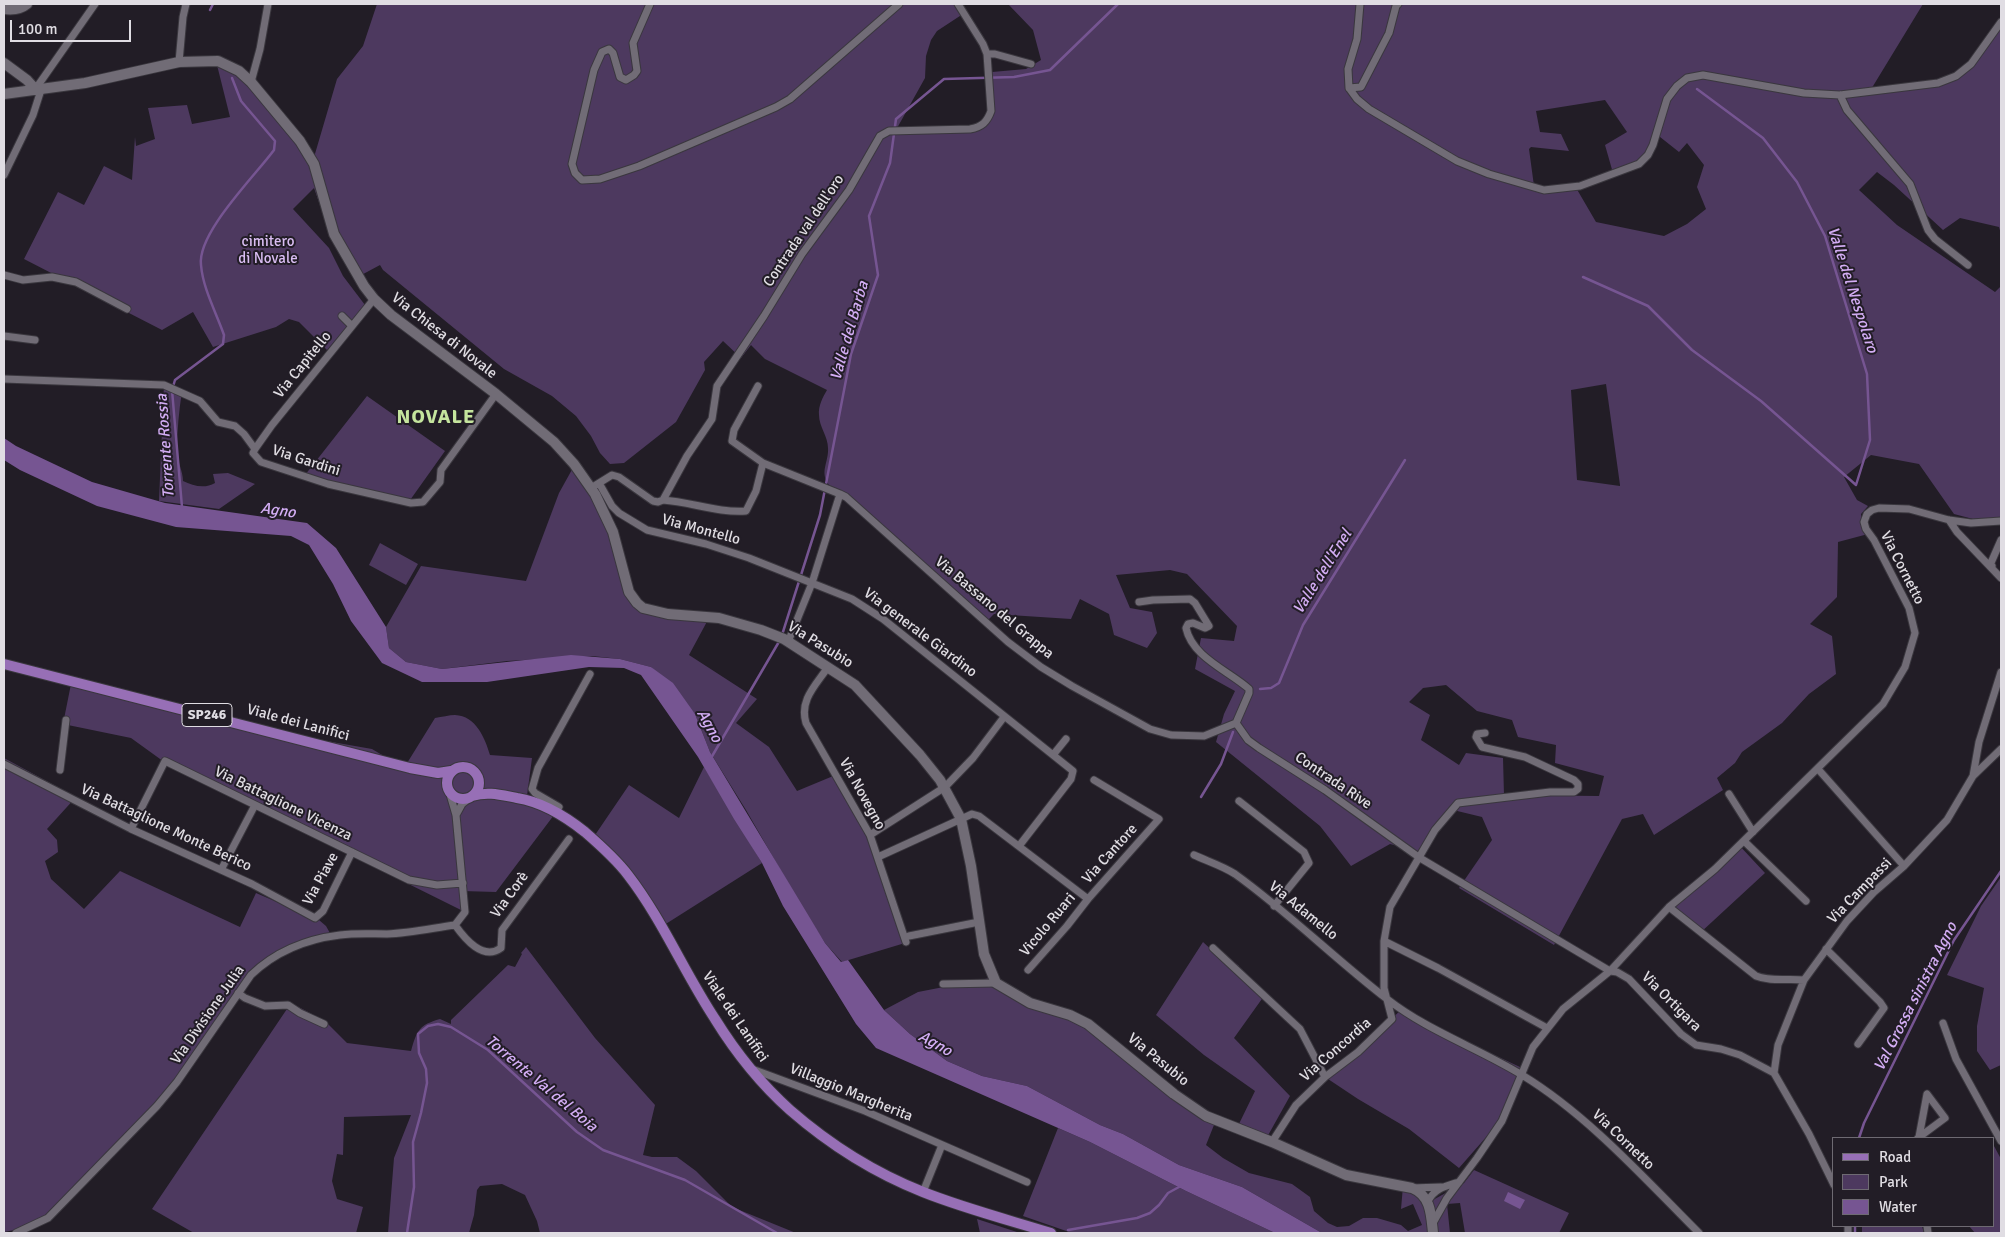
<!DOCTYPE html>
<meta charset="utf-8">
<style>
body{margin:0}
#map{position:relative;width:2005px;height:1237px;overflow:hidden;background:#221d26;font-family:Signika,sans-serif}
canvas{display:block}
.frame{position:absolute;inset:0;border:5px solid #e0dde3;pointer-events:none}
.legend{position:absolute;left:1832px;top:1137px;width:162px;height:90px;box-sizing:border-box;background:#221d26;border:1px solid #6e6a72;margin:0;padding:6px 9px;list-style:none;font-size:15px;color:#e0dde3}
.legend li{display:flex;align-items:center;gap:10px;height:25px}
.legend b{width:25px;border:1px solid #6e6a72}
.scale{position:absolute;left:10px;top:20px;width:121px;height:22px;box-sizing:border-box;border:2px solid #e0dde3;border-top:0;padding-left:6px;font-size:15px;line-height:18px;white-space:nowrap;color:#e0dde3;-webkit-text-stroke:4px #221d26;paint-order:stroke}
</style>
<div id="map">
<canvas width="2005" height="1237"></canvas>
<div class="frame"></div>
<ul class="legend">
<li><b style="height:6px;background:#976fb6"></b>Road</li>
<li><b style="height:14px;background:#4d395f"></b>Park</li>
<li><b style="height:14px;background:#765592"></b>Water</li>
</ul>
<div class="scale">100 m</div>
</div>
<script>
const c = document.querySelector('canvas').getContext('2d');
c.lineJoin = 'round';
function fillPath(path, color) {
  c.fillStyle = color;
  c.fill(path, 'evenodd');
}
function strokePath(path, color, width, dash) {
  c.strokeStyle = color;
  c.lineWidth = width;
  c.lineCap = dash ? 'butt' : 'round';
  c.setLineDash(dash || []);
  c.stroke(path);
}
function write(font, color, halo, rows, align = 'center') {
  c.font = font + ' Signika,sans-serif';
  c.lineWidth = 4;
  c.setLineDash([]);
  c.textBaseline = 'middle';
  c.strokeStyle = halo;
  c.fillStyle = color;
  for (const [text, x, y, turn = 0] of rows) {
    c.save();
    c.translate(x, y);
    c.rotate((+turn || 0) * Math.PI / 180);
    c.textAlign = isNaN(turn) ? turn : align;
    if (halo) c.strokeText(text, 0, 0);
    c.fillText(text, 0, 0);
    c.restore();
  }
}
const green = new Path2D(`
 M377,4H959L966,12L937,31L931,40L926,56L925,78L896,130L983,128L991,118L992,72L1026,69L1041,60L1033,30L1008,4H1923L1870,91L1957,77L2001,21V234L1999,227L1960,218L1943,230L1894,185L1877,172L1859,190L1897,225L1995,292L2001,286V518L1973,519L1954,514L1919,464L1871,455L1844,477L1857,500L1868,506L1861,514L1862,525L1868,534L1838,542L1837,597L1810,624L1832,636L1836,674L1809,694L1782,723L1742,752L1735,763L1717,778L1723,790L1654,835L1643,814L1622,819L1554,945L1459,888L1492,840L1482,817L1449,809L1418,851L1390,844L1351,866L1320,826L1216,742L1224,714L1235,691L1195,669L1201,638L1234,641L1237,626L1187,574L1170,570L1116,575L1130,608L1152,612L1157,633L1147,648L1114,635L1109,614L1080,599L1071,619L994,614L986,622L970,609L956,591L863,513C861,510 859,503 855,500C848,495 837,495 829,485C819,472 829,462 828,448C828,436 819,427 819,415C818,406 823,397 827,390L765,359L751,345L741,358L723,341L704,362L705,370L676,422L624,463L610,464L600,453L591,436L576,416L552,396L504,369L383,270L380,265L354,279L333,242L314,188L293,209L329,248L343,276L365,305L327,350L299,322L289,319L276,327L213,347L193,312L162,330L24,259L58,192L84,205L104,166L132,180L135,137L136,146L155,139L148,108L187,105L192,124L230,117L217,65L240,76L302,143L312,164L337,79L363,46ZM1605,100L1627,132L1605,145L1613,173L1637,162L1648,153L1655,133L1679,152L1687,143L1704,165L1697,187L1706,209L1687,224L1664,236L1596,222L1575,186L1555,189L1534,186L1529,149L1531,147L1569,151L1561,134L1540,132L1536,111ZM1606,384L1620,485V486L1577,480L1571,390ZM1446,685L1477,711L1512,720L1518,737L1556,745L1555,763L1604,776L1599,796L1504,795L1503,758L1466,753L1459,765L1421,740L1430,715L1409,702L1423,688Z
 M164,384L182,391C179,411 177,430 177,451C177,461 183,471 183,481C193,486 205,489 215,483L213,474L228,473L255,484L219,509L159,501Z
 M367,396L445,451L408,503L305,475Z
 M574,466L589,486L637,603L661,613L710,616L689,655L757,699L736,723L769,747L797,791L838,774L859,812L905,943L842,962L825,943L803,909L746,810L710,752L695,714L651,667L620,659L592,656L507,661L442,669L406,662L389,648L386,627L421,566L526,581L559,493Z
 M380,543L418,564L406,585L369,565Z
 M72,679L298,736L372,749L404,768L435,718C442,717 449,715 455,715C476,716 485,738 490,755L532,758L527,796L557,811L496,892L462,891L463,911L167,764L131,738L63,724Z
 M4,758L76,797L47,829L57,840L58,852L45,861L51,879L84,909L120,871L240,927L256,893L319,920L326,926L331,935L297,945L249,975L180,1077L148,1115L103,1156L56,1208L40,1221L25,1228L4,1232Z
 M704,767L762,863L661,927L649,907L593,838L629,785L679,818Z
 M1738,844L1765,873L1700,933L1667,909Z
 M2001,877V1065L1990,1070L1977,1051V1026L1984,988L1947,975L1981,906Z
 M1203,942L1216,954L1220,950L1239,966V975L1264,996L1234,1038L1290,1096L1266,1139L1237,1128L1255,1091L1204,1055L1156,1015Z
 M526,947L595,1038L655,1105L643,1155L652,1157H677L696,1171L732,1207L796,1233H540L537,1221L525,1195L502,1184L480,1186L477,1190L474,1215L469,1233H388L394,1158L411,1115L344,1117L343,1155L337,1154L332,1181L337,1199L363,1207L356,1233H194L152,1209L291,1003L325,1021L347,1043L411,1051C417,1030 419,1025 440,1019L451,1024V1020L508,965L515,967L522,954L521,953Z
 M995,977L1012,993L1087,1023L1173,1095L1216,1120L1206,1145L1223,1158L1249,1173L1292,1184L1310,1197L1314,1211L1328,1223L1337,1227L1349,1226L1363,1218H1377L1401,1225L1408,1231L1422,1225L1413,1204L1401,1209L1403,1186L1431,1201L1464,1183L1474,1170L1569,1213L1559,1233H1465L1460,1203L1447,1204L1450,1233H1322L1242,1187L1179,1165L1123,1134L1100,1125L1027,1086L982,1076L947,1061L910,1034L884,1010L918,992Z
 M1403,1008L1469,1043L1522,1068L1495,1127L1459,1168L1409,1129L1358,1099L1328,1079Z
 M1058,1128L1090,1142L1186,1191L1275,1233H1072L1023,1216Z
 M1994,1146L2001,1159V1233H1975L1969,1226H1994Z
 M977,1219L1020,1233H980Z
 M1862,1226H1922L1924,1233H1862Z`);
const water = new Path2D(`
 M4,438L16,446L92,482L165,503L307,523L336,548L386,627L389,648L406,662L442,669L571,655L620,659L651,667L673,683L695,714L710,752L825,943L841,962L848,960L884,1010L910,1034L947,1061L982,1076L1027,1086L1100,1125L1123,1134L1179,1165L1242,1187L1322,1233H1275L1186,1191L1090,1142L876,1048L856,1024L783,906L762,863L734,819L698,757L641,675L624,668L589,667L487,682H422L382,663L351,621L333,584L309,545L291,536L176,527L97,506L20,470L4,460Z
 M1508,1192L1525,1200L1520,1209L1504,1201Z`);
const stream = new Path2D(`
 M210,10L213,4
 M1583,277L1648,306L1692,350L1761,401L1856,485L1870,440L1867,374L1825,236L1797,182L1763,138L1697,89
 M182,507L172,390L175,380L223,344L224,335C216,312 203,289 201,265C197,233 255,176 274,150L275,141L241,101L232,78
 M782,635L820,515L851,354L878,275L869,216L890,163L896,119L944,79L1014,77L1050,70L1118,4
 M1260,689L1271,688L1279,683L1303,625L1405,460
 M711,758L780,640
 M1201,797L1221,764L1233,732
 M1859,1138L1864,1123L1954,940L2001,871
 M1855,1226V1233
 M1068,1230L1137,1218L1150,1213L1159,1205L1168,1193L1179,1187
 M407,1233L414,1187L413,1142L421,1113L427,1083L426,1069L419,1053L418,1034L428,1026L438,1024L451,1027L488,1050L577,1132L603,1150L685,1180L777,1233`);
const street = new Path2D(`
 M650,4L633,43L637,71L634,75L626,80L620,77L613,53L609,49L602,52L594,70L572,164L575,173L582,180L600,179L639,166L776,107L790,99L899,4
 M1360,4L1357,39L1348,69L1349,88L1357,99L1369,109L1457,161L1489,174L1544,190L1580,186L1639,164L1648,155L1653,145L1667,99L1677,86L1687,78L1703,75L1804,93L1840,95L1938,83L1956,76L1971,64L2001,22
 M987,54H995L1031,64
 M179,62L183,17L186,4
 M251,82L260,49L268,4
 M34,88L39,84L95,4
 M1349,88L1361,87L1389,33L1396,6L1398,4
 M1840,95L1847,110L1910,184L1928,230L1935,239L1968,265
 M4,175L33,115L41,90
 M4,275L23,280L52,277L76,282L127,309
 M342,316L352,326
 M4,336L35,340
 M4,379L164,385L200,401L218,422L235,426L244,434L255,449L253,453L261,462L328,484L411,503L423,502L440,482L441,470L496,394
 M758,386L734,430L732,441L763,463L840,494
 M255,449L272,425L374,299
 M599,483L612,506L619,513L647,530L706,544L749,558L852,599L883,619L1073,771L1071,779L1019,846
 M591,488L612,475L619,477L653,501L658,502L663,500L687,456L712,419L717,386L764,316L802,254L849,190L880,136L889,131L970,129C982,127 987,122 991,111L987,54L983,44L958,4
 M663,500C691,502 718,513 746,511L756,491L763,463
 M1949,520L1957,532L2001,578
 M1992,566L1990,565L2001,540
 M788,642L812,583L840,494L846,497L1008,642L1041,667L1072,686L1150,729L1171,735L1204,736L1236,723L1249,693V689C1229,671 1192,657 1186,628L1188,624L1193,623L1205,628L1209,626L1195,603L1190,599L1153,600L1139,602
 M828,667C816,685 799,700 806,723L870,835L906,942
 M1236,723L1248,740L1259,748L1325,790L1420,858L1610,971L1617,972L1629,979L1681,1034L1696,1045L1721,1049L1740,1055L1774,1073L1809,1134L1834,1185
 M1053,755L1066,739
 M4,764L131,829L252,884L315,918L323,911L352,852
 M1818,769L1904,866
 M60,770L66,720
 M1973,776L1979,742L2001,672
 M1729,794L1753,832
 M1239,801L1304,852L1309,863L1274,906
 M556,812L559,807L535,793L532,789L538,768L590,674
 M456,815L462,804L470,798
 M131,829L165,761L409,880L437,885L463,883
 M870,835L945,787L973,758L1004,717
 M1744,841L1806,901
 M1194,855C1207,861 1223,866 1235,874C1288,912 1335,959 1387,999C1428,1031 1478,1048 1522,1075C1588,1115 1645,1179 1699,1233
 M878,857L972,814L979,816L1088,899L1159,819L1094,780
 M221,870L255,805
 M1669,907L1756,976C1771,982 1788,978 1804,980
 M455,925C465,939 483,961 501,948L502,930L569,839
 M909,936L979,922
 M1384,941L1390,907L1435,830L1458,803L1550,792H1574L1578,789V784L1574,780L1525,757L1482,747L1476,737L1477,734L1485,733
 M1213,948L1300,1029L1325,1077
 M1826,949L1880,1002L1884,1008L1858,1044
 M1028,970L1067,926L1088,899
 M943,984L996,983
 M238,993L245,998L265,1006L288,1005L300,1013L324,1024
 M1943,1023L1956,1059L2001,1141
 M752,1069L865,1111L1027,1182
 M1774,1073L1778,1045L1804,980L1847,921L1874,892L1904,866L1947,820L1973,776L2001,749
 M1918,1138L1945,1118L1927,1094L1919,1137
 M1272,1142L1296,1105L1325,1077L1358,1052L1392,1019L1384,988V941L1438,968L1547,1028
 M1412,1188L1441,1187
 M923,1192L942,1145
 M1428,1201C1435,1188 1446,1186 1459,1182
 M1433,1223L1447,1198L1477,1158L1502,1121L1533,1047L1563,1009L1610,971L1669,907L1715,869L1883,704L1905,667L1915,633L1909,608L1874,540L1866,529L1864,522L1867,514L1872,510L1879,508L1909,509L1949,520L1971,523L2001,521
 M1927,1226L1928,1233
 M16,1233L48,1218L157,1106L177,1082L251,975C275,952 307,939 340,935C356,933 371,934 387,934C410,933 433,928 455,925L465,912L456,815L449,791
 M1848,1233V1226`);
const secondary = new Path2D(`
 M4,9C12,10 20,10 27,4
 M4,63L27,80L36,90
 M4,94L85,83L179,62L218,61L239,71L251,82L300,141L314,164L334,234L364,286L374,299L391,315L496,394L554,442L574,464L595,494L613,532L629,592L637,603L643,608L668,614L719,618L761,630L784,639L855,685L920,755L940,780L961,819L971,866L984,954L996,983L1030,1003L1070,1015L1088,1024L1174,1094L1206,1116L1272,1142L1346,1175L1412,1188C1431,1196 1431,1214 1433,1233`);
const primary = new Path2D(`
 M4,664L410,768L438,773L451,771
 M447 783a16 16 0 1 1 32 0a16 16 0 1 1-32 0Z
 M472,796C488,791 501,795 517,798C542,802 565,816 585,832C600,845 616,859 628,875C662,919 684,972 715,1019C736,1053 761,1084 790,1110C829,1144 875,1173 923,1192C963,1208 1009,1220 1051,1233`);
const shields = [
 [207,715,50]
];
const shieldNames = [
 ["SP246",207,715]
];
const streetNames = [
 ["Contrada val dell'oro",804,231,-56],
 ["Via Chiesa di Novale",444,336,38],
 ["Via Capitello",303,365,-51],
 ["Via Gardini",306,461,18],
 ["Via Montello",701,530,15],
 ["Via Cornetto",1902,568,63],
 ["Via Bassano del Grappa",994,608,40],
 ["Via generale Giardino",920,633,37],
 ["Via Pasubio",820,645,32],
 ["Viale dei Lanifici",298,723,15],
 ["Contrada Rive",1333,781,34],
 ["Via Novegno",862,794,61],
 ["Via Battaglione Vicenza",283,804,26],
 ["Via Battaglione Monte Berico",166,828,25],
 ["Via Cantore",1110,854,-48],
 ["Via Piave",321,879,-61],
 ["Via Campassi",1860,891,-46],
 ["Via Corè",510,895,-54],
 ["Via Adamello",1303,911,39],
 ["Vicolo Ruari",1048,925,-50],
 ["Via Ortigara",1671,1002,45],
 ["Via Divisione Julia",208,1015,-55],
 ["Viale dei Lanifici",735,1017,56],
 ["Via Concordia",1336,1050,-41],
 ["Via Pasubio",1158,1060,39],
 ["Villaggio Margherita",851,1093,22],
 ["Via Cornetto",1623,1140,44]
];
const parkNames = [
 ["cimitero",268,242],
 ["di Novale",268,259]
];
const waterNames = [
 ["Valle del Nespolaro",1852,290,72],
 ["Valle del Barba",850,331,-74],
 ["Torrente Rossia",166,446,-94],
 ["Agno",278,511,8],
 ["Valle dell'Enel",1323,572,-58],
 ["Agno",709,726,61],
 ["Val Grossa sinistra Agno",1916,997,-63],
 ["Agno",935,1044,29],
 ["Torrente Val del Boia",541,1084,40]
];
const districtNames = [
 ["NOVALE",436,418]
];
fillPath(green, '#4d395f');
fillPath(water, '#765592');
strokePath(stream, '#765592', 2.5);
strokePath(street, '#3a373e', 9);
strokePath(secondary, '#3a373e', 12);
strokePath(primary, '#3a373e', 12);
strokePath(street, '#716c76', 7);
strokePath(secondary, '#716c76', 10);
strokePath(primary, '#976fb6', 10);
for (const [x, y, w] of shields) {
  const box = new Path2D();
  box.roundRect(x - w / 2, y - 11.5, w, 23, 4);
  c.fillStyle = '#221d26';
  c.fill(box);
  strokePath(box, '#e0dde3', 1);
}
write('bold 14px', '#e0dde3', null, shieldNames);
write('15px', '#e0dde3', '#221d26', streetNames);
write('15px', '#d9bdf2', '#221d26', parkNames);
write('italic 16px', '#d3adf4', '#221d26', waterNames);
c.letterSpacing = '1px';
write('bold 20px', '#c5e59e', '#221d26', districtNames);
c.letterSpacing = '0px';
</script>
